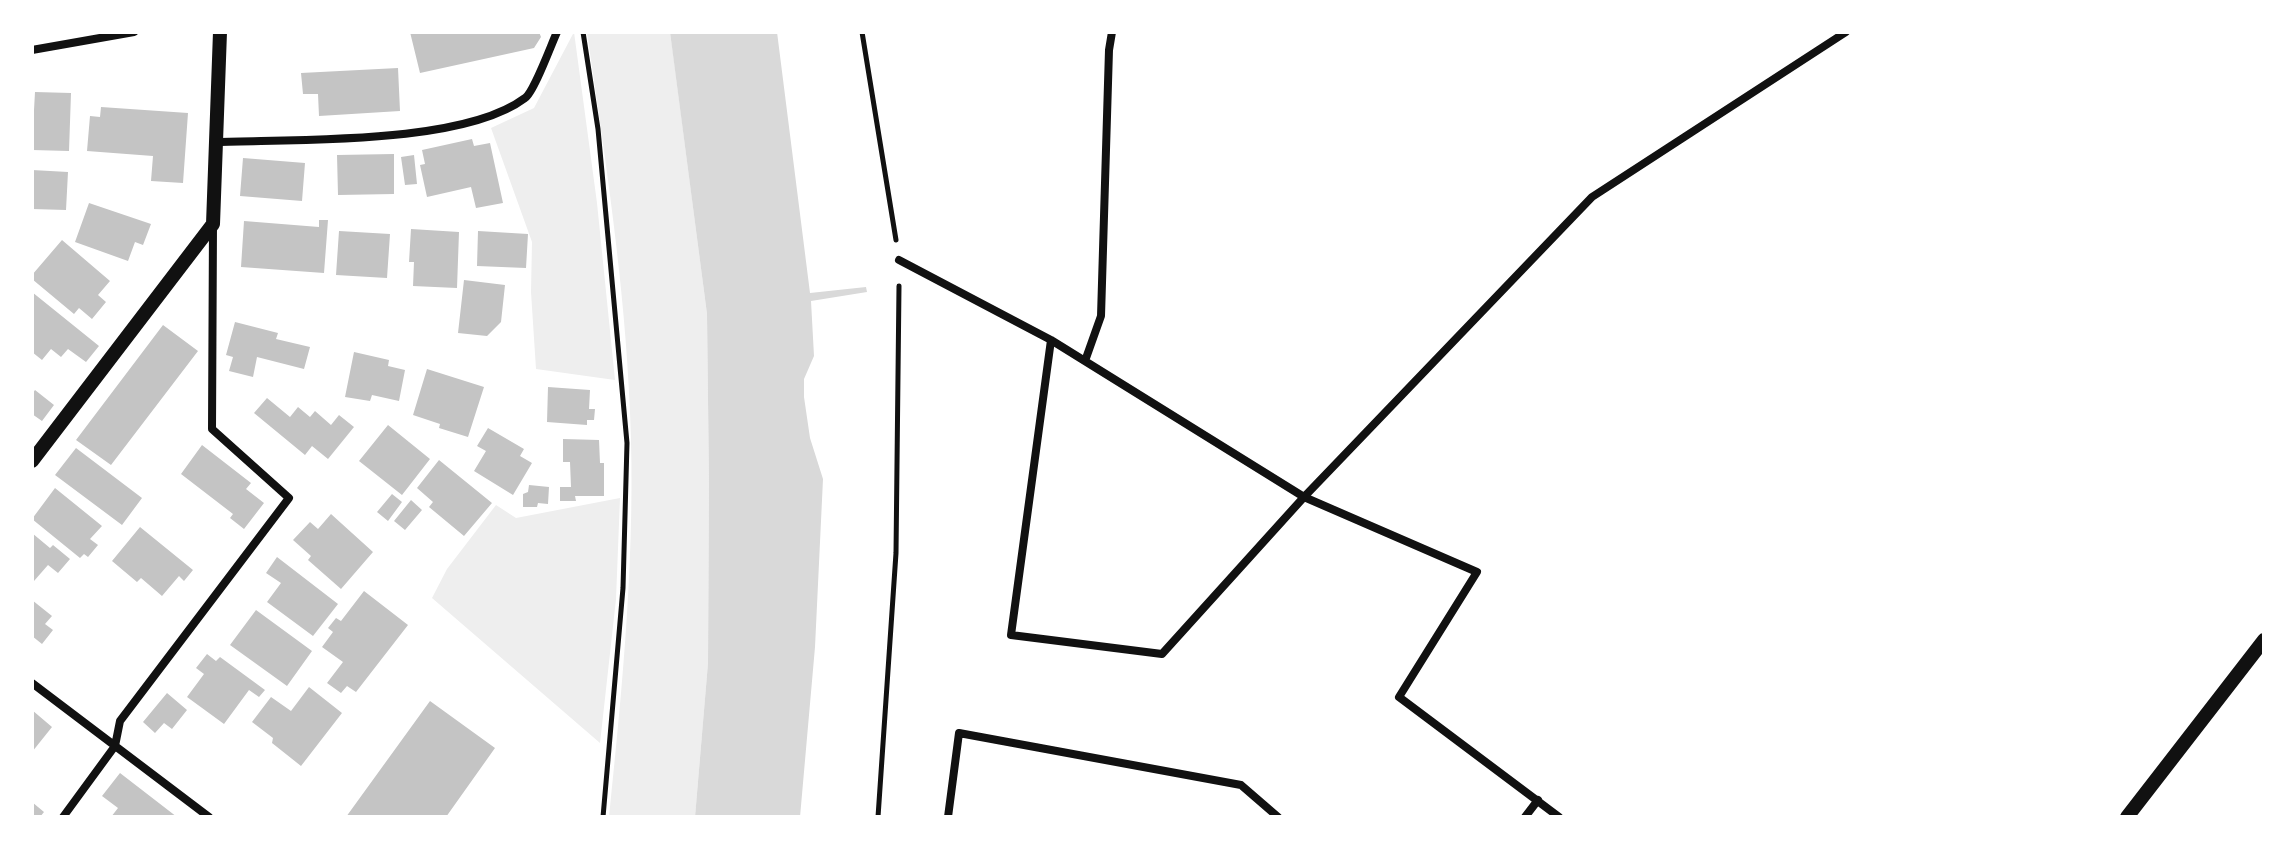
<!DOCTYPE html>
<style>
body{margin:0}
#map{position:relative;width:2296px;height:849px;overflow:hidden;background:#fff;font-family:Karla,sans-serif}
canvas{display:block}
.frame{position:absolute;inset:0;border:34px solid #fff;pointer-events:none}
</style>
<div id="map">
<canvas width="2296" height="849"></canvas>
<div class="frame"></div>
</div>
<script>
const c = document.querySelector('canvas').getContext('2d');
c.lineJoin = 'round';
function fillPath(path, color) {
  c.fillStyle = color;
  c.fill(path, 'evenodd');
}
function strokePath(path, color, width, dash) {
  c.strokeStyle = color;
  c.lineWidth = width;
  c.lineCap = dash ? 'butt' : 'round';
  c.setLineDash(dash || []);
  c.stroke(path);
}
const green = new Path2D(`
 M574,32L597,203L615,380L536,369L531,292L532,242L491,128L534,108Z
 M587,32H670L672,46L707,314L709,484L708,663L695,817H609C623,683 636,546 630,412C625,284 605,158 587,32Z
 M620,498L616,599L600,743L432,598L447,569L496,505L516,518Z`);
const water = new Path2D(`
 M670,32H777L810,293L866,287L867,292L811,301L814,356L804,379V397L810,438L823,479L815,647L800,817H695L708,663L709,484L707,314Z`);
const building = new Path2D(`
 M410,32H539L541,37L534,48L420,73Z
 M398,68L400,111L319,116L318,94H303L301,73Z
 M35,92L71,93L69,151L32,150V110H34Z
 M101,107L188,113L183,183L151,181L153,156L87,151L90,116L100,117Z
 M472,139L474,146L490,143L503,203L476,208L471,187L427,197L420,165L425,164L422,150Z
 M394,154V194L338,195L337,155Z
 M414,155L417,184L405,185L401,157Z
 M243,158L305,163L302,201L240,196Z
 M32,170L68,172L66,210L32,209Z
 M89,203L151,224L143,245L135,242L128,261L75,242Z
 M319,220H328L324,273L241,267L244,221L319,227Z
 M411,229L459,232L457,288L413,286L414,262H409Z
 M339,231L390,234L387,278L336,275Z
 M478,231L528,234L526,268L477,266Z
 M62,240L110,281L98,295L106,302L92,319L79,308L74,314L32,279V275Z
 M464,280L505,285L501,322L487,336L458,333Z
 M32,292L99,346L86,362L68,349L61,357L51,349L42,360L32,352Z
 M235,322L278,333L276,339L310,347L304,369L257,357L253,377L229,371L233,357L226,355Z
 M163,325L198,351L111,465L76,440Z
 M354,352L389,360L388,366L405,370L399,401L372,395L370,401L345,397Z
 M427,369L484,387L468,437L439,428L440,424L413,415Z
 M548,387L590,390L589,409H595L594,420H587V425L547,422Z
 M35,390L54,405L42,421L32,414V394Z
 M267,398L290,417L298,407L310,417L315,411L331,425L339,415L354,427L328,459L312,446L305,455L254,413Z
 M388,425L430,459L402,495L359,461Z
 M488,428L524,449L520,456L532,463L513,495L474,471L486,451L477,446Z
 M563,439L599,440L600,463H604V496H575L576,501H560V487H571L570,462H563Z
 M202,445L251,483L246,489L264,503L244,529L230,518L233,514L181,474Z
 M76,448L142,498L122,525L55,475Z
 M439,460L492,503L464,536L429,507L433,502L417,488Z
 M529,485L549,487L548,504L538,503L537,507H523V494L528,492Z
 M55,488L102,526L90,539L98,545L88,557L84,554L80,558L32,519Z
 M392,494L402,502L388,521L377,512Z
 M411,500L422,510L405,530L394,521Z
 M331,514L373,552L341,589L308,560L311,556L293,540L310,522L318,529Z
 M140,527L193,570L184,581L179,576L162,596L141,578L137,582L112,561Z
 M32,533L50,548L53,545L70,559L58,573L48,565L34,581L32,579Z
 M277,557L338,604L313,636L267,602L281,583L266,573Z
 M364,591L408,625L356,692L347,686L341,693L327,683L343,662L322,647L333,632L328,628L336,618L341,621Z
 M32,600L52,616L45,624L53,630L42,644L32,636Z
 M256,610L312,651L287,686L230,645Z
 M207,654L216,661L220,657L265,690L259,697L249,690L224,724L187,697L204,674L196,668Z
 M309,687L342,713L301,766L272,743L273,738L252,722L271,697L291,711Z
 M167,693L187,710L172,729L164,723L155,733L143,722Z
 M430,701L495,748L446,817H346Z
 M32,710L52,727L32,752Z
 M120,773L177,817H111L118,808L102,796Z
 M32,802L44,812L40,817H32Z`);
const path = new Path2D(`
 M583,32L598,129L627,443L623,588L603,817
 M862,32L896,240
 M878,817L896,553L899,286`);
const minor = new Path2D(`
 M32,50L134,32
 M217,142C296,139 463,145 525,98C534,92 551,45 557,32
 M899,260L1051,340L1304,497L1477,572L1399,697L1559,817
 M1051,340L1011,635L1162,654L1304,497L1592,197L1846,32
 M1085,361L1101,316L1109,50L1112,32
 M32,683L209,817
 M63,817L115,746L120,721L289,498L212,429L213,224
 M948,817L959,733L1241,785L1278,817
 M1525,817L1538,800`);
const tertiary = new Path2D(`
 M32,461L213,224L220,32
 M2127,817L2264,640`);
fillPath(green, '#eee');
fillPath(water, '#d9d9d9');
fillPath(building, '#c4c4c4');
strokePath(path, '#111', 5);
strokePath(minor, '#111', 8);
strokePath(tertiary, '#111', 14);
</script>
